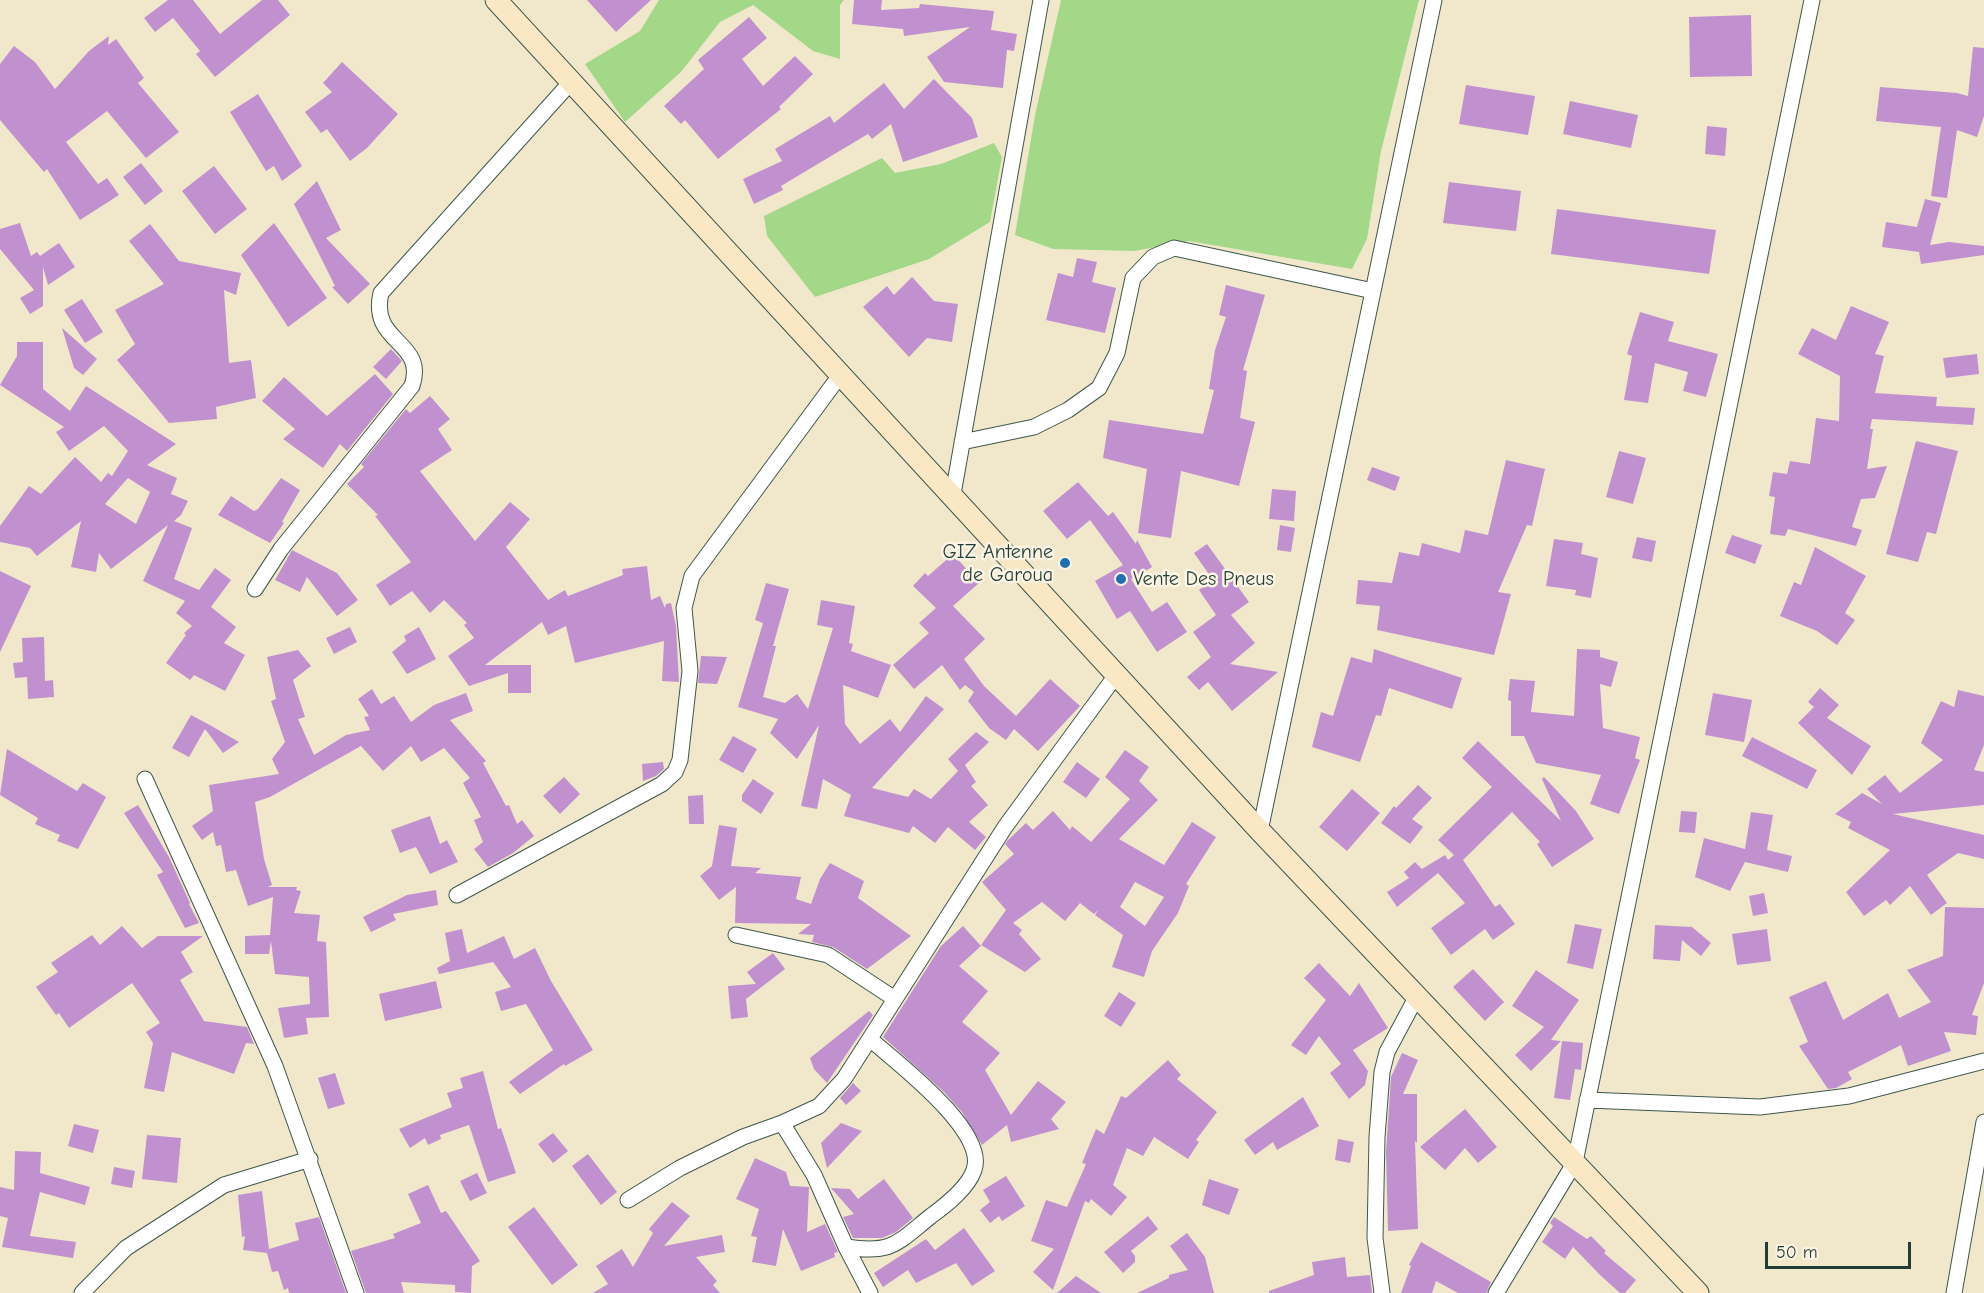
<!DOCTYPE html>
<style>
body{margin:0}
#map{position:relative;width:1984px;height:1293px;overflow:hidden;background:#f1e8cc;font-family:"Comic Neue",sans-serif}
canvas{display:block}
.scale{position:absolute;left:1765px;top:1242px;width:146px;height:27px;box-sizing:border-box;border:3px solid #1f3d34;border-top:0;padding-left:8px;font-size:18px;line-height:21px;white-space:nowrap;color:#1f3d34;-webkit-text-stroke:4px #fcf5e5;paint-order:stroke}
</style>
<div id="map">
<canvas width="1984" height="1293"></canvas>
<div class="scale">50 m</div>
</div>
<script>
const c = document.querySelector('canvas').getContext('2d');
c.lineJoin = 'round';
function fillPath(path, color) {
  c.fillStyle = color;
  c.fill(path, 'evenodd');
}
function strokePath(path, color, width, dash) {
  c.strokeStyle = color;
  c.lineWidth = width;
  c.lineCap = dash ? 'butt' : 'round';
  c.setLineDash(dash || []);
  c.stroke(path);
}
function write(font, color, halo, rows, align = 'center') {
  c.font = font + ' "Comic Neue",sans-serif';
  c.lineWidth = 5;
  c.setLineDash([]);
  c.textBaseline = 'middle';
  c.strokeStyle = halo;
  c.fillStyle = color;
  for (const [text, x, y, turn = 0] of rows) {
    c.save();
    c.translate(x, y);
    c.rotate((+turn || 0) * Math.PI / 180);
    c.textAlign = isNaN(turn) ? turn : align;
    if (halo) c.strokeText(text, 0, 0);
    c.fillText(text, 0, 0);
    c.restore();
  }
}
const green = new Path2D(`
 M659,0H844L840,5V59L813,51L753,5L720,22L681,72L625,122L585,64L640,31Z
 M1061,0H1419L1381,151L1367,239L1352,269L1189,241L1134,251L1053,249L1015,235L1035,115Z
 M994,143L1002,157L990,222L929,259L815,297L767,236L764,216L882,158L895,173L941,164Z`);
const building = new Path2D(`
 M168,0H193L220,34L262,0H278L290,15L215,77L196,54L200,51L173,18L155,32L144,18Z
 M587,0H651L616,32Z
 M854,0H882L881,10L919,8L920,4L994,11L991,30L1017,34L1014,51L1007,50L1003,88L944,82L927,57L970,27L904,36L903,29L852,24Z
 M1751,15L1752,76L1690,77L1689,17Z
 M749,17L767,38L742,59L763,86L795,56L813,74L779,107L781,109L718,159L685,120L681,124L664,106L704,69L698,60Z
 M109,36L108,45L116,39L144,78L138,83L179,132L146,158L107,111L66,142L98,184L107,178L119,195L80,220L47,169L44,172L0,120V64L14,46L35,62L55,89L89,51Z
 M1973,47L1984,48V116L1977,137L1957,130L1947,198L1931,196L1941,127L1876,121L1880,87L1957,93L1968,96Z
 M342,62L398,114L367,148L350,161L327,129L321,133L305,112L332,92L323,83Z
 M934,79L972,118L978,137L903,162L891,124L872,139L868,134L781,186L783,190L754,204L743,179L782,161L775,149L830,116L834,123L884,83L904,109Z
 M1466,85L1535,96L1528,135L1459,124Z
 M258,94L302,166L282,181L274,166L266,171L230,112Z
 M1570,101L1638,115L1631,148L1563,134Z
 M1707,126L1727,128L1725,156L1705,154Z
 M141,163L163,191L145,205L123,177Z
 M214,166L247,209L215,234L182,191Z
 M317,181L341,230L326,238L370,284L348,304L332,287L335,286L294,204Z
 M1449,182L1521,191L1516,231L1443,223Z
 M1925,199L1941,203L1930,245L1949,242L1984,246V255L1921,264L1919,252L1882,247L1886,222L1917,227Z
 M1557,209L1716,230L1709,274L1551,254Z
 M20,223L31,256L37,252L40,256L59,243L75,267L48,285L43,267V306L30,314L20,298L34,290L0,249V229Z
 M274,223L327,298L288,327L241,255Z
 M150,224L179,261L241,273L236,295L224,290L229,363L251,360L256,398L216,407L217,419L169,423L117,360L135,344L115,310L164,284L129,241Z
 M1077,258L1097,262L1092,282L1116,288L1105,333L1046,320L1058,273L1073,277Z
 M912,277L934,301L958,304L952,342L927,338L909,357L863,307L887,286L894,295Z
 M1226,285L1265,295L1243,370L1247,371L1240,418L1255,422L1239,486L1181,471L1171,538L1138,533L1147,469L1103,458L1109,420L1203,434L1214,390L1209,389L1215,350L1226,317L1219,315Z
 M82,299L103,332L85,343L64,310Z
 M1851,306L1889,322L1875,354L1884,356L1875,393L1937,397L1936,406L1975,408L1973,425L1872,419L1870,429H1873L1867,469L1887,466L1875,498L1861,499L1852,527L1862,530L1856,546L1788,529L1785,536L1770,534L1775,497L1769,496L1773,472L1787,474L1790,461L1810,464L1816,418L1839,421L1840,376L1798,354L1812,328L1836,340Z
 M1640,312L1674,322L1668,341L1718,354L1706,397L1683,391L1688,372L1655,363L1648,403L1624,400L1632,356L1627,354Z
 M62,328L97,359L83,375L74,368Z
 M17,342H43V389L70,411L86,386L176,444L147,465L177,478L171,494L188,501L181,515L174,521L192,528L174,579L199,590L215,568L231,580L211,607L236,627L224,643L245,655L225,691L194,675L190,680L166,663L186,635L184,633L192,626L176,613L185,601L143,581L168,525L111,569L99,553L96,572L71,567L81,521L37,556L30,548L0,542V526L29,486L41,494L75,457L101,482L108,473L112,476L128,451L104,426L69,451L56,432L64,427L0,385L17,356ZM128,478L150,492L136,524L105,504Z
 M391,349L402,361L386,379L373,367Z
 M1977,354L1979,374L1946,378L1943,358Z
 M375,374L393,394L347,451L340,444L323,468L283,439L295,429L262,401L284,377L327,416Z
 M430,396L450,419L438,429L452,450L420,471L475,541L510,502L530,519L506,547L548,600L565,590L568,596L623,575L622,569L647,566L651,600L660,596L665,608L666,604L671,603L676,626L679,682L662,681L664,641L575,663L566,626L548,635L542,622L485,665H531V693H508V673L469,686L448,656L474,638L464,625L467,623L444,600L430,613L412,591L390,606L376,585L411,562L375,516L378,515L347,484L364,467L361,464L406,409L410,413Z
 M1916,441L1958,451L1936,534L1927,532L1918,562L1886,554Z
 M1619,451L1646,458L1633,504L1606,497Z
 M1506,460L1545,469L1532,526L1527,525L1498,592L1511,594L1494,655L1377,630L1380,606L1356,604L1358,580L1392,583L1399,552L1419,556L1422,543L1460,553L1465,530L1488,535Z
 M1372,467L1400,477L1395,491L1367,480Z
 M281,478L300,490L282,522L284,523L270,543L218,515L231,496L254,511L258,509Z
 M1078,482L1108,516L1113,512L1136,544L1137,540L1152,567L1131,579L1152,612L1167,602L1187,632L1157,652L1130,611L1117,619L1095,581L1123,565L1090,520L1067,539L1043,511Z
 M1272,489L1296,491L1294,521L1269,519Z
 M1280,525L1295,528L1291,552L1277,550Z
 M1732,535L1762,545L1755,564L1725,553Z
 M1637,537L1656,541L1652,562L1632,558Z
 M1554,539L1583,543L1581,554L1598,558L1591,598L1575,595L1576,590L1546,586Z
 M1207,544L1249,602L1231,615L1255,643L1230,664L1278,672L1232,711L1208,682L1199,690L1187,677L1211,657L1193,632L1216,615L1199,590L1213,580L1194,553Z
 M1815,547L1866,576L1845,613L1855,620L1837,645L1817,631L1780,616L1794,582L1801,585Z
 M292,550L337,573L358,600L337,616L307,577L300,592L275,580Z
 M953,554L979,583L953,606L985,639L964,659L984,686L1016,716L1050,679L1080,706L1038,751L1014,729L1006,740L989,728L968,701L974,692L965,685L960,690L942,665L914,689L893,665L929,633L919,623L936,608L913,586L925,573L928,576Z
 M0,571L31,586L0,652Z
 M766,583L789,589L773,646H776L763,697L785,703L797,694L808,709L833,628L817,625L821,600L855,606L849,643L853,644L851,651L891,665L878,698L843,685L845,724L860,744L890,719L900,732L926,696L944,709L872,788L908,797L914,789L931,799L960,769L958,771L948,759L976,732L989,742L965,765L976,782L971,786L988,805L969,822L986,837L975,850L948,827L935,843L913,826L909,833L844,816L851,795L823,779L817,809L801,806L819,725L797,759L770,733L778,719L738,707L763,623L755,620Z
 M350,627L357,642L334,654L326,638Z
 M419,627L436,659L407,674L392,652L406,641L404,636Z
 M44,637L45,681L53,680L54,697L28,699L27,677L15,678L13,663L23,662L22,638Z
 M1374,649L1462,678L1452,709L1389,688L1381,716L1376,715L1360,762L1312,747L1321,712L1333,716L1351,657L1372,663Z
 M1577,649L1600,650V657L1618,662L1611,687L1600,684L1603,728L1640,737L1635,758L1640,760L1619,814L1590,804L1601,775L1536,763L1524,736H1511V701L1508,700L1510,679L1535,681L1531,712L1574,716Z
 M298,650L311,666L293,680L305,717L298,719L314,755L346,735L370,730L364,717L369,716L358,699L372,689L381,704L394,696L411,722L434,705L466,693L473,711L450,720L486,761L483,763L506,806L509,805L517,824L522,820L534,836L513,853L488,867L474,849L483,842L474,820L481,817L463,783L470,778L444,748L421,762L411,746L383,771L361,746L270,797L255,802L264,859L272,885L268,887H297L296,890L301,891L294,913L320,915L317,941L326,942L329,1017L306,1018L308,1034L284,1038L278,1008L310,1004L309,977L275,974L271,941L269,954H245V936L270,935L273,897L248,906L236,870L226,872L221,845L216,846L213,832L202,840L192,826L213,811L209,785L279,774L272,759L285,742L271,701L276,699L267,657Z
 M701,656L727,657L717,684L698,683Z
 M1820,688L1839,705L1827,718L1871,746L1852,775L1798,723L1814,707L1808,702Z
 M1958,690L1984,696V745L1974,770L1984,772V805L1893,814L1984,835V859L1958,853L1927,875L1947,903L1931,915L1910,886L1890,905L1886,900L1864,916L1846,892L1890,850L1848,828L1851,822L1835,814L1862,793L1882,804L1867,789L1885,775L1900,793L1943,760L1921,743L1941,701L1954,707Z
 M1713,693L1752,700L1744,742L1705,735Z
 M191,715L208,724L239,742L223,753L205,729L189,757L172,748Z
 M733,736L757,749L743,773L719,760Z
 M1752,737L1817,770L1807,789L1742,756Z
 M1478,741L1561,821L1542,779L1544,777L1576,811L1594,839L1552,867L1537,844L1540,842L1512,812L1463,860L1495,907L1500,904L1515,924L1493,940L1485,929L1451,955L1431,928L1465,903L1438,873L1397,907L1387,892L1409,878L1404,872L1415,862L1422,869L1445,855L1448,860L1454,855L1438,840L1492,787L1462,758Z
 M7,749L77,791L83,783L106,797L78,849L57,841L60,835L35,824L38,818L0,795Z
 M1125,750L1149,767L1139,781L1158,800L1119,839L1164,865L1192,822L1216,837L1186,884L1189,886L1178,913L1152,951L1144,977L1112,967L1123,935L1095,915L1098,910L1094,914L1080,903L1065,921L1042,902L1013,923L1022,930L1019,934L1041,959L1025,972L981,945L1006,910L982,882L1014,854L1005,844L1008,840L1026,823L1033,830L1053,811L1070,830L1072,826L1091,842L1130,799L1105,777ZM1135,882L1164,897L1145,926L1120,907Z
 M663,762L664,769L656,776L643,781L642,764Z
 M1077,762L1100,779L1086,798L1063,782Z
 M564,777L580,794L560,814L543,796Z
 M753,779L774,793L761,814L742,801V795Z
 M1418,785L1432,798L1412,819L1423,827L1410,844L1381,823L1394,806L1396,808Z
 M1352,789L1380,813L1347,851L1319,827Z
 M703,795L704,824H689L688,796Z
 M138,805L169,857L190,903L189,904L199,923L185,928L157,875L163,872L124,813Z
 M1681,811L1697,812L1695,833L1679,832Z
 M1751,812L1773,815L1767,850L1792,856L1788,872L1745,862L1730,891L1695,877L1704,838L1745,849Z
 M430,816L440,844L447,840L458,862L430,874L416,847L400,853L391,830Z
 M719,825L737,828L731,866L761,868L755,873L801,877L796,899L811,904L820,879L830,863L864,881L858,898L911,936L867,969L833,947L812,942L814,935L798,934L811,924L735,923L736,887L719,900L700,876L712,866Z
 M436,890L438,905L393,914L396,920L371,932L363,917L407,895Z
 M1764,893L1768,913L1753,916L1749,896Z
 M1945,907L1984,908V983L1972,1015L1978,1016L1976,1035L1944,1032L1951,1051L1908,1066L1901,1045L1848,1072L1852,1079L1836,1088L1828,1089L1799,1046L1808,1042L1789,997L1826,981L1843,1020L1888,993L1899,1018L1931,1002L1907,970L1943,956Z
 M1575,924L1602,929L1593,969L1567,963Z
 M1655,925L1692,927L1711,943L1701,956L1682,940L1680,961L1653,959Z
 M122,926L142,948L158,936H203L181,952L193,972L180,980L204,1021L247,1027L254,1044L246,1043L234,1074L172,1052L164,1092L144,1088L153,1043L146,1032L160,1023L132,983L69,1028L59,1013L56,1015L36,987L58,972L51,963L92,935L100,945Z
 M963,926L981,946L959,966L988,991L962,1022L1000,1053L985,1070L1011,1115L1038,1081L1066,1102L1051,1119L1059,1129L1011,1142L1007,1125L982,1145L962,1112L944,1092L883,1037L941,946Z
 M462,929L467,953L504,936L514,959L535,948L551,981L593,1050L565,1066L564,1064L520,1094L509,1082L553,1050L526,1004L501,1011L495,992L511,987L493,962L439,974L437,968L450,961L445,933Z
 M1767,929L1771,961L1737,965L1732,934Z
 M773,953L785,969L746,999L748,1017L731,1019L728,986L756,984L747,972Z
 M1319,963L1350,996L1359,983L1388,1028L1353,1050L1368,1071L1365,1085L1349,1099L1330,1073L1341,1064L1319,1036L1306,1055L1291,1045L1326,1000L1304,978Z
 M1473,969L1504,1002L1485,1021L1453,987Z
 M1536,970L1579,1000L1551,1040L1561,1041L1531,1071L1515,1055L1544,1027L1512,1006Z
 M436,981L442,1008L385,1021L379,994Z
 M1119,992L1136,1003L1121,1027L1104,1016Z
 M869,1011L873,1015L827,1083L814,1069L810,1058Z
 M1562,1041L1583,1043L1581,1070L1575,1069L1570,1100L1554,1098Z
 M1402,1053L1418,1060L1403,1094H1417V1143L1415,1141L1418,1229L1388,1231L1386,1152L1391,1077Z
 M1168,1060L1181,1075L1177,1079L1217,1112L1196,1140L1199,1142L1188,1159L1154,1137L1143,1156L1127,1148L1113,1185L1127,1197L1111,1216L1091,1199L1089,1203L1085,1201L1053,1290L1033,1272L1054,1249L1031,1241L1046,1200L1067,1207L1086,1164L1082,1163L1096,1129L1104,1134L1121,1096L1126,1098Z
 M483,1071L498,1129L501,1128L516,1173L488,1182L469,1125L440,1135L441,1139L428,1145L425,1138L410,1148L399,1129L452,1107L447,1093L463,1088L460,1078Z
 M335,1073L345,1104L328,1109L318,1078Z
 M853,1083L861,1091L846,1105L840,1098Z
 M1303,1097L1319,1126L1277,1150L1273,1142L1255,1155L1244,1140Z
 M1465,1109L1497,1147L1478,1163L1465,1148L1445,1170L1420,1147Z
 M841,1123L862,1131L827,1168L821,1143Z
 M74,1124L99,1130L93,1153L68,1146Z
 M553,1133L568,1151L553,1163L538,1144Z
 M147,1135L181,1138L177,1183L142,1179Z
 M1338,1139L1354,1142L1350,1163L1335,1160Z
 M15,1151L41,1152L40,1173L90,1187L85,1205L40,1192L30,1236L76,1242L73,1258L2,1247L8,1218L0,1216V1187L14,1190Z
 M588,1154L617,1192L601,1205L572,1166Z
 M755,1158L786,1172L790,1186L809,1187L807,1232L825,1224L838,1252L834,1253L835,1257L801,1271L783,1229L776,1266L752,1262L757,1237L751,1236L759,1209L736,1199Z
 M114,1167L135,1171L132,1188L111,1184Z
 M477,1173L487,1193L470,1201L460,1181Z
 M1006,1176L1025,1206L1002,1221L999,1216L990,1223L980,1210L990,1202L983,1190Z
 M884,1179L913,1218L896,1232L882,1238H853L843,1217L854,1214L831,1188L850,1189L858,1199Z
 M1209,1179L1239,1189L1229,1215L1202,1205Z
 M428,1185L441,1213L446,1211L480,1261L472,1266L471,1293L455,1292V1285L401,1282L404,1293H366L351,1251L395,1238L393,1234L421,1223L408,1194Z
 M262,1191L269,1249L299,1240L295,1223L319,1217L346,1293H289L288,1288L284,1290L278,1271L272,1272L267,1253L243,1250L245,1236L242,1237L238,1195Z
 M672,1202L690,1216L664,1246L722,1235L725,1252L696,1257L717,1281L713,1285L720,1293H593L608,1284L596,1266L622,1249L633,1267L653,1233L649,1229Z
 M534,1207L578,1265L552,1285L508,1227Z
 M1148,1216L1158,1229L1131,1251L1135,1256V1262L1123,1273L1104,1252Z
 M1554,1217L1587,1239L1591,1236L1606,1251L1604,1253L1636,1280L1625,1293H1620L1600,1275L1573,1247L1565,1259L1542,1242L1553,1226L1550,1223Z
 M964,1228L995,1271L972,1286L956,1263L916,1283L908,1270L883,1287L874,1273L926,1239L935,1250Z
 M1187,1233L1205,1257L1214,1293H1137L1169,1278V1275L1188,1270L1170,1246Z
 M1421,1242L1491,1282L1486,1293H1458L1436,1281L1432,1293H1401L1411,1266L1409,1265Z
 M1345,1257L1347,1277L1370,1275L1372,1293H1269V1291L1314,1275L1312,1262Z
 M1076,1276L1101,1293H1057Z`);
const street = new Path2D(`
 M962,442L1034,427L1068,410L1099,388L1117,353L1133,278L1153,257L1174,248L1373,291
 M953,494L1041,0
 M255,589L281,549L412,386C427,340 369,344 381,293L571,82
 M145,779L275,1066L356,1293
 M1260,831L1434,0
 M457,895L662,784L675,772L680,760L690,671L684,608L692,576L841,374
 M736,935L828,955L895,999
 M1587,1100L1760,1107L1849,1096L1984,1061
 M782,1123L814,1175L846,1247L870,1293
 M628,1200L680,1168L743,1137L782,1123L819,1106L844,1079L1005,827L1117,674
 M846,1247C892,1254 896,1244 931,1216C946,1205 968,1188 974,1170C988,1131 896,1062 870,1039
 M82,1293L126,1248L224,1185L310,1159
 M1382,1293L1375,1238L1377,1137L1382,1072L1387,1052L1418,994
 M1496,1293L1575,1162L1812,0
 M1954,1293L1984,1122`);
const secondary = new Path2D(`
 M496,0L1260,831L1698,1293`);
const markers = [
 [1065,563,6,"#1f6fb2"],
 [1121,579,6,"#1f6fb2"]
];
const poiNames = [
 ["GIZ Antenne",1053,552],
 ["de Garoua",1053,575],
 ["Vente Des Pneus",1133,579,"left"]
];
fillPath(green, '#a3d888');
fillPath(building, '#c191cf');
strokePath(street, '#3e574b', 17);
strokePath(secondary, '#3e574b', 23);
strokePath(street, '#fff', 15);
strokePath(secondary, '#fae7c3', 21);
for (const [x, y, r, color] of markers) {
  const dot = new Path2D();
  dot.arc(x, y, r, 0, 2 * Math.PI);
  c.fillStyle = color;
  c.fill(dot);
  strokePath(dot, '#fcf5e5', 2);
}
write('20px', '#1f3d34', '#fcf5e5', poiNames, 'right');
</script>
